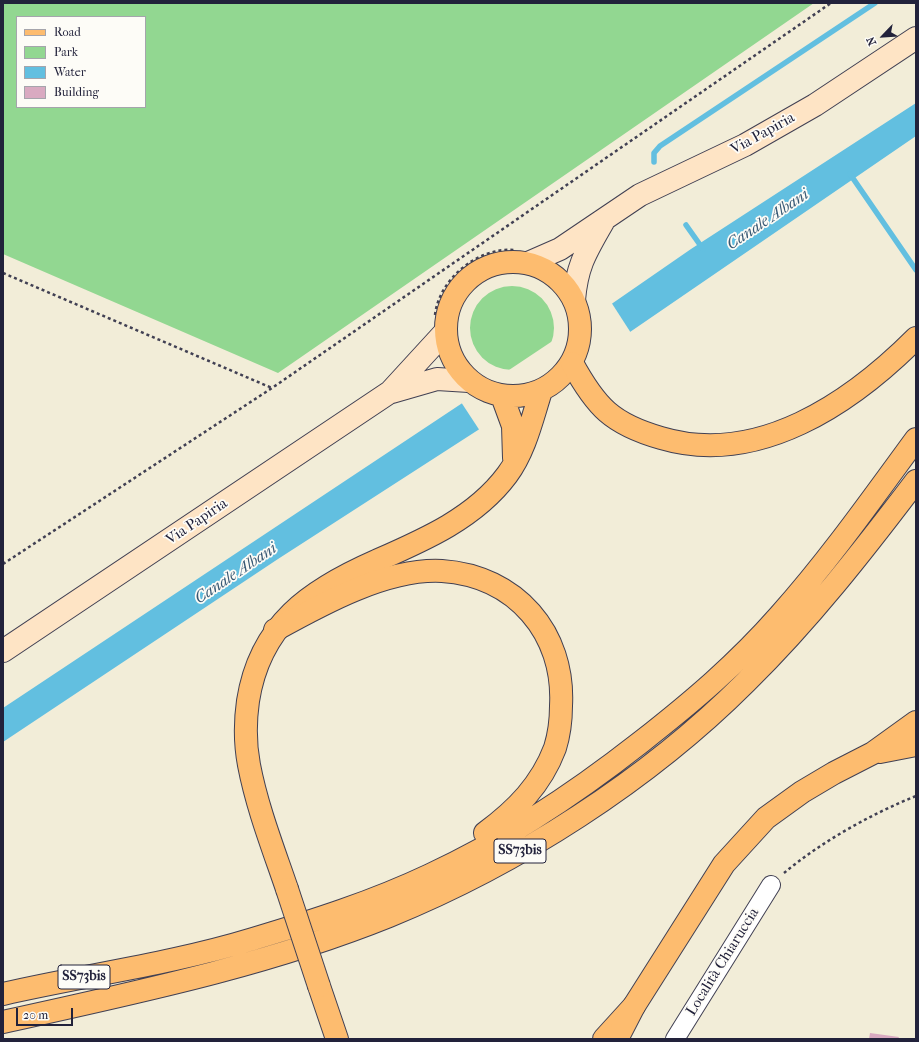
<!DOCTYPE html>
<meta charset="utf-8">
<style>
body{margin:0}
#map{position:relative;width:919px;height:1042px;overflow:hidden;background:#f2edd8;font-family:"IM FELL French Canon",serif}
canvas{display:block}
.frame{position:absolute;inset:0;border:4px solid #22223b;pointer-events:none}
.legend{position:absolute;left:16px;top:16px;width:130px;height:92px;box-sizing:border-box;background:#fdfcf7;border:1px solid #a5a5ac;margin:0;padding:5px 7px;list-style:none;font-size:12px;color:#22223b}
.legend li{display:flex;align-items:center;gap:8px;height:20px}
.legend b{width:20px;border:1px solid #a5a5ac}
.north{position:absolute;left:863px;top:16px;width:40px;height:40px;-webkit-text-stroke:3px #fdfcf7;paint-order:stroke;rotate:245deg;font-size:11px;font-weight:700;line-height:16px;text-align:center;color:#22223b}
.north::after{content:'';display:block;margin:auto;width:14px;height:18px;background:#22223b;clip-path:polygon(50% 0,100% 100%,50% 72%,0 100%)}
.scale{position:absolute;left:16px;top:1008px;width:57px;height:18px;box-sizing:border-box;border:2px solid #22223b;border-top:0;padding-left:5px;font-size:12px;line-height:14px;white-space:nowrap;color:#22223b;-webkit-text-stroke:3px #fdfcf7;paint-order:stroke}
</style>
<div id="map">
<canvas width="919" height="1042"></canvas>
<div class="frame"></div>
<ul class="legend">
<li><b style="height:5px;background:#fdbc6f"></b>Road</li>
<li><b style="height:11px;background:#92d791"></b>Park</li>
<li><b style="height:11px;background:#62bfe0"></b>Water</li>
<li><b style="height:11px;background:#d9aac1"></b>Building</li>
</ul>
<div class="north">N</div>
<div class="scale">20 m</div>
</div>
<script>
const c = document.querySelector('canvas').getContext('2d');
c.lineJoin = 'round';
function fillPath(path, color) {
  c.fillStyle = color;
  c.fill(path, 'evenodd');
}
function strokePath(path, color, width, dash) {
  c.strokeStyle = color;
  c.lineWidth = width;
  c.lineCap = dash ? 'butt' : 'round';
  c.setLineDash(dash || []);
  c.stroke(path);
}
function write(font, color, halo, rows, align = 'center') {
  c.font = font + ' "IM FELL French Canon",serif';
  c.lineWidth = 3.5;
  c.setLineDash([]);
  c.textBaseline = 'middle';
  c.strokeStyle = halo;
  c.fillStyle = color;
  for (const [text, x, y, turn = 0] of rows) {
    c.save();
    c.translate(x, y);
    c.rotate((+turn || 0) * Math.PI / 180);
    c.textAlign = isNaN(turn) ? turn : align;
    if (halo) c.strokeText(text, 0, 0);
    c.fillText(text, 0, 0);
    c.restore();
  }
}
const green = new Path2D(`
 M3,3H814L278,373L3,254ZM17,17H145V107H17Z
 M470 328a42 42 0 1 1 84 0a42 42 0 1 1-84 0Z`);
const water = new Path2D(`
 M916,103V136L630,332L278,559L3,742V708L610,305L691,249Z`);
const pier = new Path2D(`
 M611,302L631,333L480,431L461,402Z`);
const stream = new Path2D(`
 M654,162V153L660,146L875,3
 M850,174L916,270
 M686,225L703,249`);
const building = new Path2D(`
 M870,1033L899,1037L898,1039H869Z`);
const path = new Path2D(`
 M3,273L272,388
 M435,315C439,279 478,247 514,250
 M3,564L272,388L831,3
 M784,873C821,842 871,814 916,796`);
const street = new Path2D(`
 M675,1039L771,885`);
const secondary = new Path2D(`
 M528,263L560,249L640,195L745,145L815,105L916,38
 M574,300C577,265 586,252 603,222
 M392,392L437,379L469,381
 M3,651L390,392L445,332`);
const primary = new Path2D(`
 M446 329a67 67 0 1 1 134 0a67 67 0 1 1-134 0Z
 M502,396L513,426L514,458
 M880,752L916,745
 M287,889C273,848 257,807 249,765C245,744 245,722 248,701C260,624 310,590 376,561C424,540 475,518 507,475C525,451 532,419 541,391
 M319,986L337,1039
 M604,1039L634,1006L724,864L766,818L802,792L834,773L873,753L916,722`);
const highway = new Path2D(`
 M572,363C596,407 612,424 661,438C758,467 851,403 916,338
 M275,630C322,604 387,568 442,571C516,576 565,633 561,706C561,720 559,735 555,748C541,785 516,810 485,833
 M3,994C86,975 171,964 253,939C313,921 373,902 430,875C506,840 576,793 641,742C692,702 737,664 780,615C829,560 872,499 916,439
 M3,1022C133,993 265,966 389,916C517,864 648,780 746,682C809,620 863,551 916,481
 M617,1039L634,1006`);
const primaryBridge = new Path2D(`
 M287,889L319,986`);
const shields = [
 [520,851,52],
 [84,977,52]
];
const shieldNames = [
 ["SS73bis",520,851],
 ["SS73bis",84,977]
];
const streetNames = [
 ["Via Papiria",763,134,-29],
 ["Via Papiria",197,522,-34],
 ["Località Chiaruccia",723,962,-58]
];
const waterNames = [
 ["Canale Albani",768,220,-34],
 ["Canale Albani",236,574,-34]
];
fillPath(green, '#92d791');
fillPath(water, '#62bfe0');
fillPath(pier, '#f2edd8');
strokePath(stream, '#62bfe0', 5.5);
fillPath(building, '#d9aac1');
strokePath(street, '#414053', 20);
strokePath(secondary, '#414053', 24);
strokePath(primary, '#414053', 24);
strokePath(highway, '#414053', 24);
strokePath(path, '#414053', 2.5, [3, 3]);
strokePath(street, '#fff', 18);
strokePath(secondary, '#fee4c5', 22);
strokePath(primary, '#fdbc6f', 22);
strokePath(highway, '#fdbc6f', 22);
strokePath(primaryBridge, '#414053', 24, []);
strokePath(primaryBridge, '#fdbc6f', 22);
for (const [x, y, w] of shields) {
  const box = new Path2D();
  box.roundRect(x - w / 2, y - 12, w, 24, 3);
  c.fillStyle = '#fdfcf7';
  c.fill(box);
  strokePath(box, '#22223b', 1);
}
write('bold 14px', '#22223b', null, shieldNames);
write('15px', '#22223b', '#fdfcf7', streetNames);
write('italic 16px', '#385975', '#fdfcf7', waterNames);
</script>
